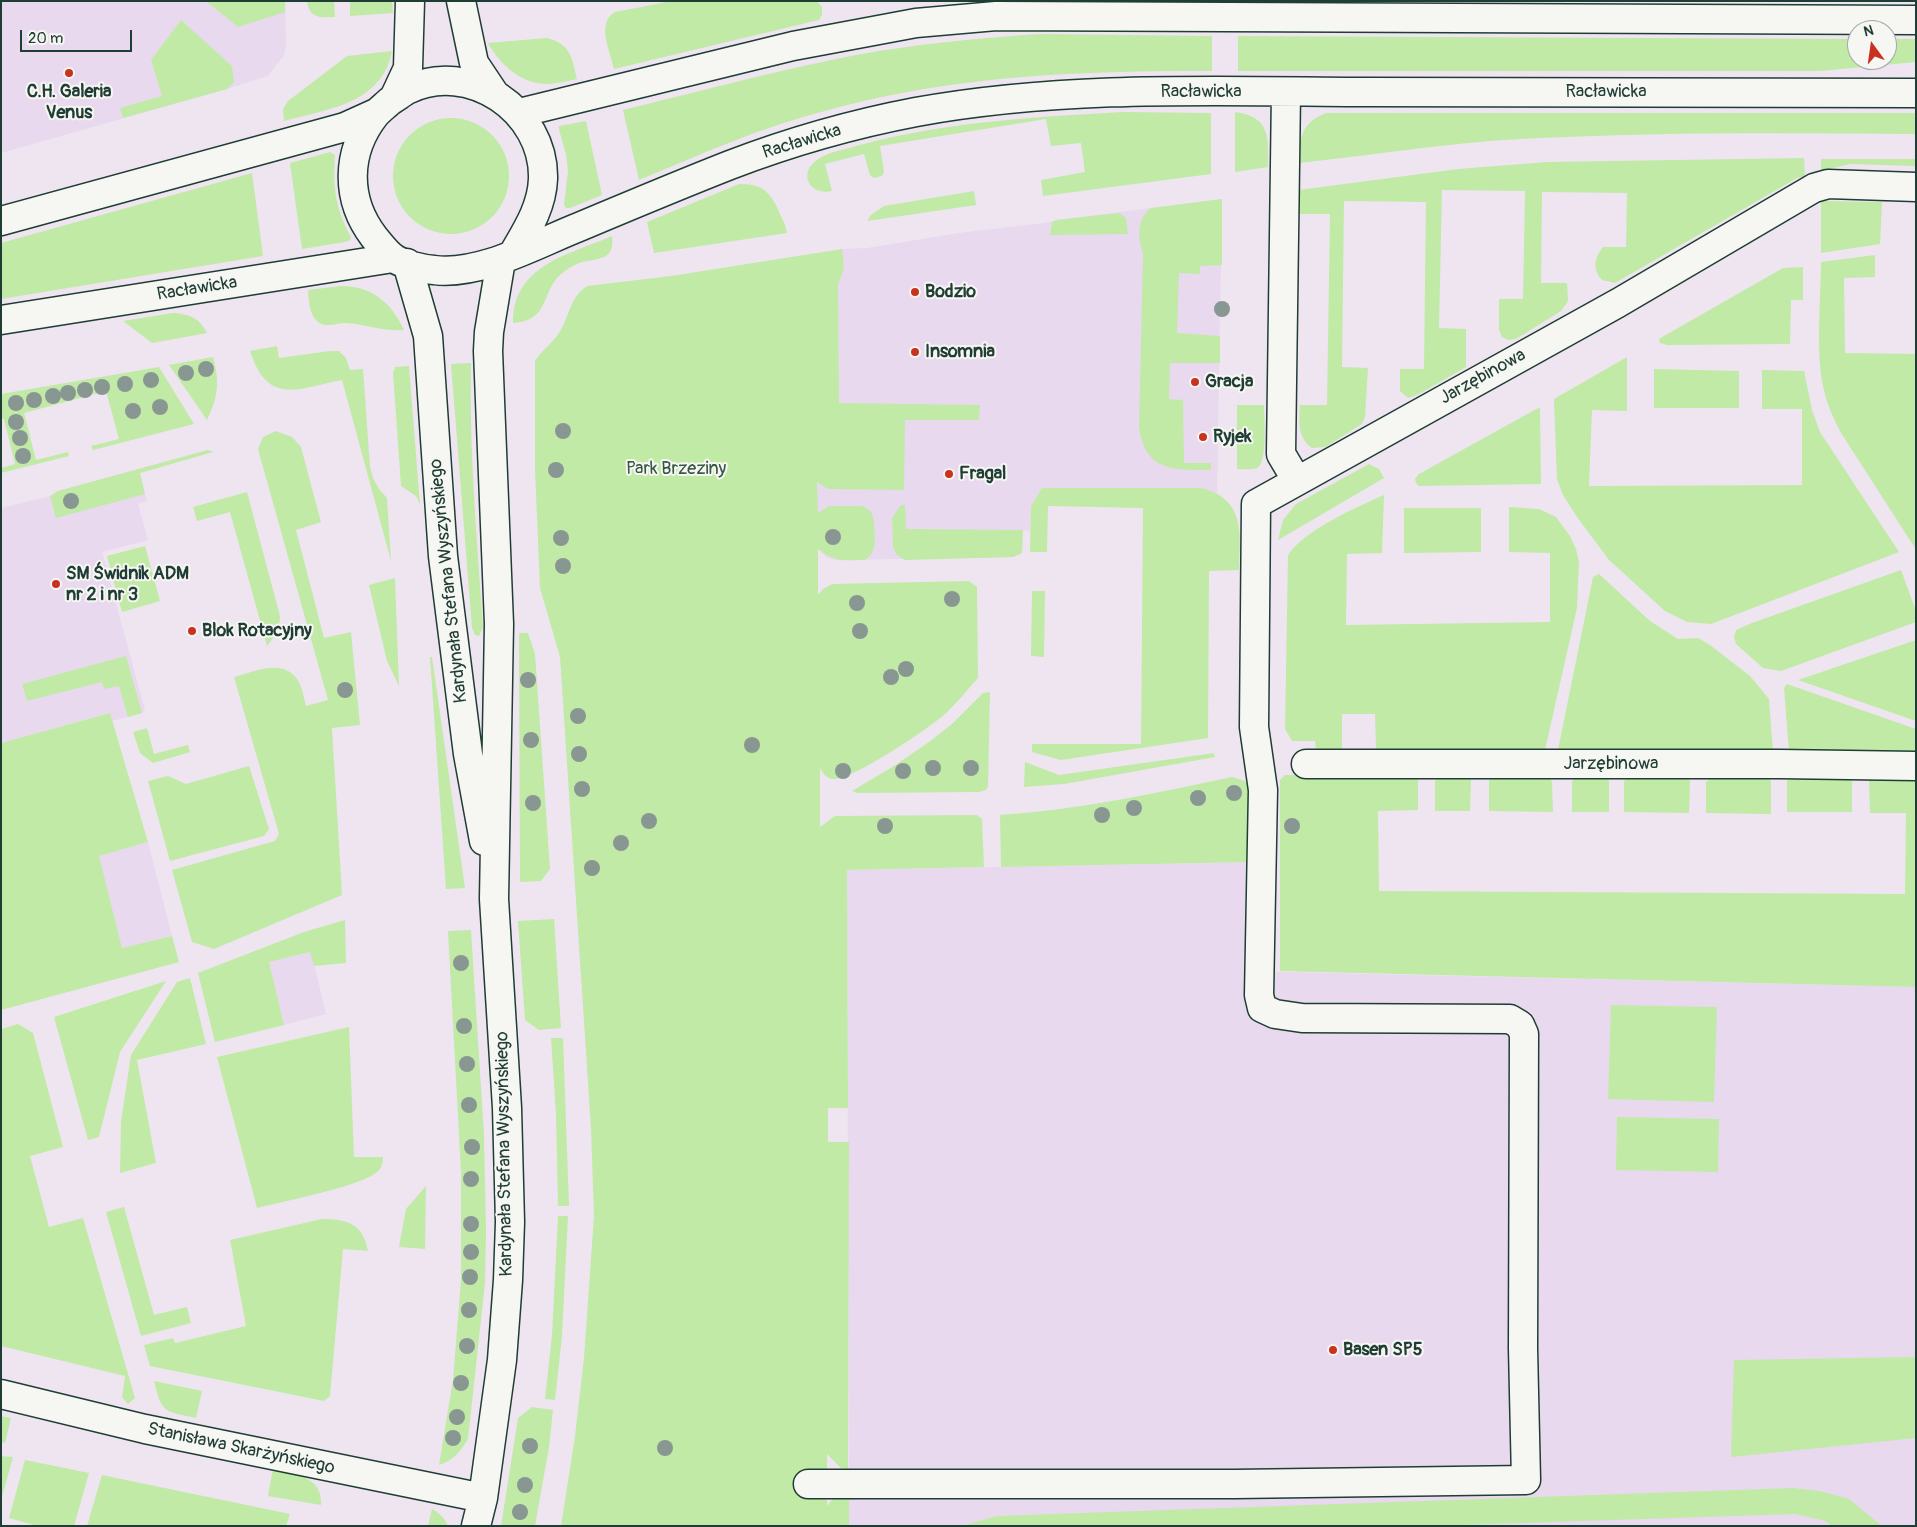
<!DOCTYPE html>
<meta charset="utf-8">
<style>
body{margin:0}
#map{position:relative;width:1917px;height:1527px;overflow:hidden;background:#eee5f0;font-family:Pangolin,sans-serif}
canvas{display:block}
.frame{position:absolute;inset:0;border:2px solid #1f3d34;pointer-events:none}
.north{position:absolute;left:1847px;top:20px;width:50px;height:50px;box-sizing:border-box;background:#f6f6f2;border:1px solid #a0aca6;border-radius:50%;rotate:346deg;font-size:14px;font-weight:700;line-height:20px;text-align:center;color:#1f3d34}
.north::after{content:'';display:block;margin:auto;width:18px;height:22px;background:#c8321e;clip-path:polygon(50% 0,100% 100%,50% 72%,0 100%)}
.scale{position:absolute;left:20px;top:30px;width:112px;height:22px;box-sizing:border-box;border:2px solid #1f3d34;border-top:0;padding-left:6px;font-size:15px;line-height:18px;white-space:nowrap;color:#1f3d34;-webkit-text-stroke:4px #f6f6f2;paint-order:stroke}
</style>
<div id="map">
<canvas width="1917" height="1527"></canvas>
<div class="frame"></div>
<div class="north">N</div>
<div class="scale">20 m</div>
</div>
<script>
const c = document.querySelector('canvas').getContext('2d');
c.lineJoin = 'round';
function fillPath(path, color) {
  c.fillStyle = color;
  c.fill(path, 'evenodd');
}
function strokePath(path, color, width, dash) {
  c.strokeStyle = color;
  c.lineWidth = width;
  c.lineCap = dash ? 'butt' : 'round';
  c.setLineDash(dash || []);
  c.stroke(path);
}
function write(font, color, halo, rows, align = 'center') {
  c.font = font + ' Pangolin,sans-serif';
  c.lineWidth = 4;
  c.setLineDash([]);
  c.textBaseline = 'middle';
  c.strokeStyle = halo;
  c.fillStyle = color;
  for (const [text, x, y, turn = 0] of rows) {
    c.save();
    c.translate(x, y);
    c.rotate((+turn || 0) * Math.PI / 180);
    c.textAlign = isNaN(turn) ? turn : align;
    if (halo) c.strokeText(text, 0, 0);
    c.fillText(text, 0, 0);
    c.restore();
  }
}
const built = new Path2D(`
 M1,1H285L286,46L284,55L268,76L227,89L1,153Z
 M1222,199L1217,494L1201,488H1042L1031,506L1030,531L1023,530L1022,553L1013,557L835,560L826,557L818,549L814,267L842,249L867,248L959,233L1052,222L1057,220Z
 M208,450L213,452L139,473L147,501L138,504L148,540L102,552L145,710L142,713L112,721L109,713L1,743V508L50,496L58,491Z
 M148,842L172,936L122,948L98,856Z
 M1249,862L1246,971L1916,987V1526H849L847,870Z
 M311,952L326,1014L284,1025L268,962Z`);
const green = new Path2D(`
 M206,1H285V12L238,27Z
 M307,1H334L335,17C320,18 309,18 307,1Z
 M350,1H392L393,13L350,16Z
 M672,1H817L822,7V15L819,20L614,69C610,51 596,23 615,12Z
 M181,20L232,66L234,82L227,89L123,118L120,108L162,96L151,60Z
 M1040,34L1212,36V71C1115,71 1020,73 924,89C864,99 791,118 734,141C702,153 671,167 639,180L623,110C701,91 778,70 856,55C916,44 978,38 1040,34Z
 M1238,36L1857,39V60H1887V39H1916V62L1821,71H1238Z
 M547,38C571,44 572,58 577,79C568,81 559,83 550,84C522,85 501,66 488,43Z
 M392,51C382,104 328,109 284,121L283,109L288,101L347,56Z
 M1122,112L1211,113V174L1043,196L1041,180L1085,172L1081,143L1051,146L1046,119L880,146L884,172L882,176L874,178L870,175L864,154L825,164L832,191C809,196 798,173 817,160C827,152 844,150 856,146C943,122 1033,117 1122,112Z
 M1235,112C1271,117 1268,137 1268,167L1235,172Z
 M1326,113H1916V134C1784,133 1653,132 1521,139C1447,143 1373,155 1299,163C1300,139 1300,123 1326,113Z
 M393 176a58 58 0 1 1 116 0a58 58 0 1 1-116 0Z
 M586,121L602,195L570,208H566L564,205L568,171L566,154L559,130V126Z
 M330,152L335,155C333,188 335,208 351,237L350,240L345,242L302,249L290,163Z
 M1804,158L1805,176L1797,178L1615,283L1602,280C1592,269 1594,258 1603,247H1626L1627,193L1542,192L1541,283H1567L1568,301L1561,311L1516,339L1509,340L1502,337L1499,330V299H1523L1525,191L1442,190L1439,328L1466,329V367L1417,395L1408,398L1400,391V369H1424L1426,202L1344,201L1342,367L1368,368L1365,417L1362,424L1325,447L1312,448C1297,437 1299,422 1300,405H1327L1330,214H1299V190L1458,169L1547,162Z
 M1821,159H1916V166L1850,164L1821,171Z
 M252,173L263,256L1,299V243Z
 M739,184C763,183 772,194 780,214C783,220 786,226 787,233L654,253L647,222Z
 M974,191L976,205L867,221L871,215L884,206Z
 M1222,199V265L1200,266V274L1179,273L1177,333L1220,336V363H1170L1169,399L1183,400L1184,463H1211V470C1174,470 1145,472 1139,427L1143,254C1138,238 1136,219 1151,208Z
 M1821,201L1882,202L1880,244L1821,253Z
 M1119,213L1126,218L1128,234L1050,235L1052,222L1057,220Z
 M612,236C615,260 600,258 582,262C576,264 570,267 565,271C539,289 553,320 513,323C513,265 568,255 612,236Z
 M842,249L844,268L838,285L839,403L980,405L979,420H905L904,490L828,489L817,482L818,513L829,506H863L871,512L874,520L875,544L871,555L865,560C844,560 836,563 818,549V595L823,589L832,584L969,581L977,587L978,678C967,690 958,702 946,713C930,728 854,779 834,779C826,779 823,773 820,768V827L835,816L977,815L982,819L984,867L847,870L848,1108H828V1142H849L848,1469L841,1468L827,1454V1506L834,1497L849,1494V1526H561L575,1436L584,1358L594,1216L591,1128L560,657L540,588L535,470V361C541,351 549,346 556,337C569,322 568,298 587,286L671,276Z
 M1875,255V277L1844,278L1845,353L1916,354L1915,548L1841,433C1834,419 1827,405 1824,390C1815,353 1821,301 1821,262Z
 M1803,267V300H1791L1790,344L1667,345L1660,343L1659,339L1664,336L1783,268Z
 M341,286C372,286 392,303 404,330C384,332 365,324 346,323C336,323 324,329 316,320C309,313 309,300 308,290Z
 M173,313C189,314 200,318 207,333L152,343L123,321Z
 M277,346L279,358L330,351H339L346,358L350,370L363,369L370,467L373,478L379,489L387,498L391,561L342,380C299,388 268,407 250,351Z
 M213,357C220,383 218,397 207,420L169,365Z
 M1627,357V411L1592,410L1589,486L1802,485V409H1762V370L1804,371L1812,410L1820,432L1899,552L1711,624L1687,622L1665,611L1609,560L1577,517L1563,495L1557,479L1554,399Z
 M471,363C469,451 477,539 483,627L479,636L475,635L472,628L451,364Z
 M409,366L420,505L416,496L401,486L393,373L395,367Z
 M159,367L194,424L93,450L91,446L119,439L106,391L24,413L36,460L68,452L69,456L1,473V468L15,464L4,419H1V394Z
 M1654,369L1739,371V408H1654Z
 M1237,405H1264C1264,416 1268,464 1257,468C1252,470 1242,469 1237,469Z
 M1540,407L1541,484L1419,486L1416,483L1415,479L1419,474Z
 M276,431L292,437L301,447L321,522L296,530L324,638L351,632L360,725L332,728L342,895L214,949L192,942L172,870L275,841L279,834L234,677C254,672 282,658 297,679C302,686 304,698 306,706L328,700L258,449L263,437Z
 M208,450L213,452L140,473L145,494L56,518L50,496L58,491Z
 M1369,464L1379,469L1384,478L1278,540L1283,520L1296,504Z
 M1042,488H1201C1246,499 1240,534 1239,570L1209,571L1208,738L1061,760L1032,752V744H1141L1143,508L1048,506L1047,552H1030L1031,506Z
 M247,492L280,616C280,629 275,636 267,646L230,512L197,521L193,507Z
 M1384,495L1382,553L1347,554L1346,625L1550,622V553L1509,552V507L1539,509L1556,517L1570,536L1576,549L1579,562L1577,608L1545,750L1376,749L1375,714H1342V749H1316L1315,741H1292L1285,729L1288,555C1306,529 1355,508 1384,495Z
 M901,505H905L906,529L1023,530L1022,553L1013,557L905,560L897,555L893,547L892,518Z
 M1404,508H1481V552L1404,553Z
 M145,546L160,601L122,612L107,556Z
 M1901,570L1916,611V622L1781,671L1763,668L1736,644L1734,637L1736,630L1752,623Z
 M1599,574L1650,621L1678,639L1698,638L1710,645L1750,676L1769,699L1773,752L1558,750L1593,577Z
 M395,578L399,686L387,661L369,585Z
 M1032,591H1045L1044,657L1031,656Z
 M519,633H528L535,654L550,869L541,881L520,882Z
 M1916,640V721L1798,680Z
 M126,656L142,713L128,717L119,686L104,689L102,682L27,701L22,684Z
 M430,657H432L465,888L446,889Z
 M1787,684L1916,729V753L1789,752L1784,688Z
 M990,692L988,786L986,790L979,792L857,793L852,791L894,766L929,742L952,724L983,693Z
 M110,713L148,842L99,856L122,948L172,936L179,962L1,1010V743Z
 M147,728L154,754L188,745L190,752L153,763L140,753L133,732Z
 M1214,753L1215,757L1064,784L1024,787L1025,762L1059,775Z
 M249,766L269,829L264,836L170,861L148,781L168,776L186,784Z
 M1442,774L1466,775L1471,780L1470,811H1435V781Z
 M1285,775H1413L1418,779V810L1378,811L1379,891L1905,894L1906,813H1870L1869,781L1875,776L1916,777V987L1280,971V780Z
 M1549,776L1552,782L1553,812L1489,811V780L1494,777Z
 M1629,776H1686L1690,781L1689,813L1624,812V781Z
 M1768,776L1771,782V814L1706,813V782L1713,777Z
 M1232,777L1245,781L1249,786V862L1001,867L1000,815C1078,810 1156,793 1232,777Z
 M1576,777H1607L1609,781V812H1572V781Z
 M1791,777H1849L1852,781V812H1787V781Z
 M554,919L561,1028L539,1030L525,1020L518,921Z
 M345,920L346,963L314,966L310,952L269,962L284,1025L215,1042L198,973L304,932Z
 M471,930L484,1135L486,1231L485,1283L468,1439C460,1452 454,1460 439,1465L453,1380L461,1280V1172L448,931Z
 M190,978L206,1044L137,1060L156,1163L120,1173L121,1122L131,1055L177,982Z
 M166,981L120,1052L99,1137L88,1140L54,1017Z
 M1611,1005L1717,1007L1714,1102L1608,1099Z
 M18,1024L33,1033L63,1147L30,1156L49,1227L83,1218L135,1398L128,1404L122,1397L125,1376L1,1346V1029Z
 M349,1027L354,1157H383C383,1162 382,1168 378,1171C364,1186 280,1202 257,1208L217,1057Z
 M551,1038H563L569,1206H558L556,1114Z
 M1617,1117L1719,1119L1718,1172L1616,1170Z
 M426,1186L425,1249L399,1247L406,1209Z
 M124,1207L154,1315L187,1307L191,1323L141,1336L106,1212Z
 M558,1216H568L562,1336L555,1400L545,1399L552,1335Z
 M322,1219C348,1219 363,1224 368,1251L343,1249L330,1396L324,1401L150,1366L144,1345L173,1338L175,1343L246,1326L230,1240Z
 M1916,1357V1438L1731,1457L1734,1360Z
 M154,1381L202,1391L196,1418C164,1411 162,1414 154,1381Z
 M532,1407L553,1410L549,1447L535,1526H501L518,1418Z
 M1,1416L11,1418L5,1443L1,1442Z
 M1,1456L13,1457L1,1500Z
 M25,1460L89,1473L74,1526H37L9,1518Z
 M273,1469C294,1474 323,1476 321,1505L268,1496Z
 M102,1475L290,1514L286,1526H87Z
 M1793,1488L1820,1491L1849,1499L1882,1526H1831L1826,1521L1795,1514L1431,1526H962L997,1516Z
 M432,1509C439,1513 445,1518 448,1526H428Z`);
const minor = new Path2D(`
 M461,1L474,63L494,93
 M1286,92L1281,454L1297,481
 M394,98L408,68L410,1
 M519,113L793,46L916,23L996,16L1916,20
 M1,221L345,127L376,113
 M513,254C527,230 542,207 543,179C545,111 469,59 407,90C405,91 392,100 390,101C386,105 378,111 375,115C346,152 345,199 374,237C380,244 387,254 395,259C405,265 422,269 434,270C480,276 536,244 579,227C629,206 679,185 730,165C790,142 853,124 916,112C1064,85 1215,91 1364,92C1548,92 1732,92 1916,93
 M407,263L428,336L443,556L468,754L484,841
 M1,320L393,258
 M1306,764H1780L1916,766
 M1,1394L145,1429L483,1498
 M808,1484H1235L1526,1480L1523,1348L1524,1034L1520,1025L1510,1019L1302,1018L1275,1014L1262,1008L1259,995L1263,790L1254,727L1256,504L1618,303L1814,188L1828,184L1916,187
 M476,1526L483,1498L502,1360L508,1280L510,1222L507,1108L494,899L499,624L488,351L489,332L501,260`);
const trees = [
 [1222,309],
 [206,369],
 [186,373],
 [151,380],
 [125,384],
 [102,387],
 [85,390],
 [68,393],
 [53,396],
 [34,400],
 [16,403],
 [160,407],
 [133,411],
 [16,422],
 [563,431],
 [20,438],
 [23,456],
 [556,470],
 [71,501],
 [833,537],
 [561,538],
 [563,566],
 [952,599],
 [857,603],
 [860,631],
 [906,669],
 [891,677],
 [528,680],
 [345,690],
 [578,716],
 [531,740],
 [752,745],
 [579,754],
 [933,768],
 [971,768],
 [843,771],
 [903,771],
 [582,789],
 [1234,793],
 [1198,798],
 [533,803],
 [1134,808],
 [1102,815],
 [649,821],
 [885,826],
 [1292,826],
 [621,843],
 [592,868],
 [461,963],
 [464,1026],
 [467,1064],
 [469,1105],
 [472,1147],
 [471,1179],
 [471,1224],
 [471,1252],
 [470,1277],
 [469,1310],
 [467,1346],
 [461,1383],
 [457,1417],
 [453,1438],
 [530,1446],
 [665,1448],
 [525,1485],
 [520,1512]
];
const markers = [
 [69,73,5,"#c8321e"],
 [915,292,5,"#c8321e"],
 [915,352,5,"#c8321e"],
 [1195,382,5,"#c8321e"],
 [1203,437,5,"#c8321e"],
 [949,474,5,"#c8321e"],
 [56,584,5,"#c8321e"],
 [192,631,5,"#c8321e"],
 [1333,1350,5,"#c8321e"]
];
const poiNames = [
 ["C.H. Galeria",69,92,"center"],
 ["Venus",69,113,"center"],
 ["Bodzio",925,292],
 ["Insomnia",925,352],
 ["Gracja",1205,382],
 ["Ryjek",1213,437],
 ["Fragal",959,474],
 ["SM Świdnik ADM",66,574],
 ["nr 2 i nr 3",66,595],
 ["Blok Rotacyjny",202,631],
 ["Basen SP5",1343,1350]
];
const streetNames = [
 ["Racławicka",1201,92],
 ["Racławicka",1606,92],
 ["Racławicka",802,142,-17],
 ["Racławicka",197,289,-9],
 ["Jarzębinowa",1483,377,-29],
 ["Kardynała Stefana Wyszyńskiego",449,581,-96],
 ["Jarzębinowa",1611,764],
 ["Kardynała Stefana Wyszyńskiego",505,1154,-91],
 ["Stanisława Skarżyńskiego",241,1449,12]
];
const parkNames = [
 ["Park Brzeziny",676,469]
];
fillPath(built, '#e8d9ee');
fillPath(green, '#c1eaa6');
strokePath(minor, '#1f3d34', 31);
strokePath(minor, '#f6f6f2', 28);
c.fillStyle = '#899792';
for (const [x, y] of trees) {
  c.beginPath();
  c.arc(x, y, 8, 0, 2 * Math.PI);
  c.fill();
}
for (const [x, y, r, color] of markers) {
  const dot = new Path2D();
  dot.arc(x, y, r, 0, 2 * Math.PI);
  c.fillStyle = color;
  c.fill(dot);
  strokePath(dot, '#f6f6f2', 2);
}
write('bold 18px', '#1f3d34', '#f6f6f2', poiNames, 'left');
write('18px', '#1f3d34', '#f6f6f2', streetNames);
write('18px', '#375745', '#f6f6f2', parkNames);
</script>
